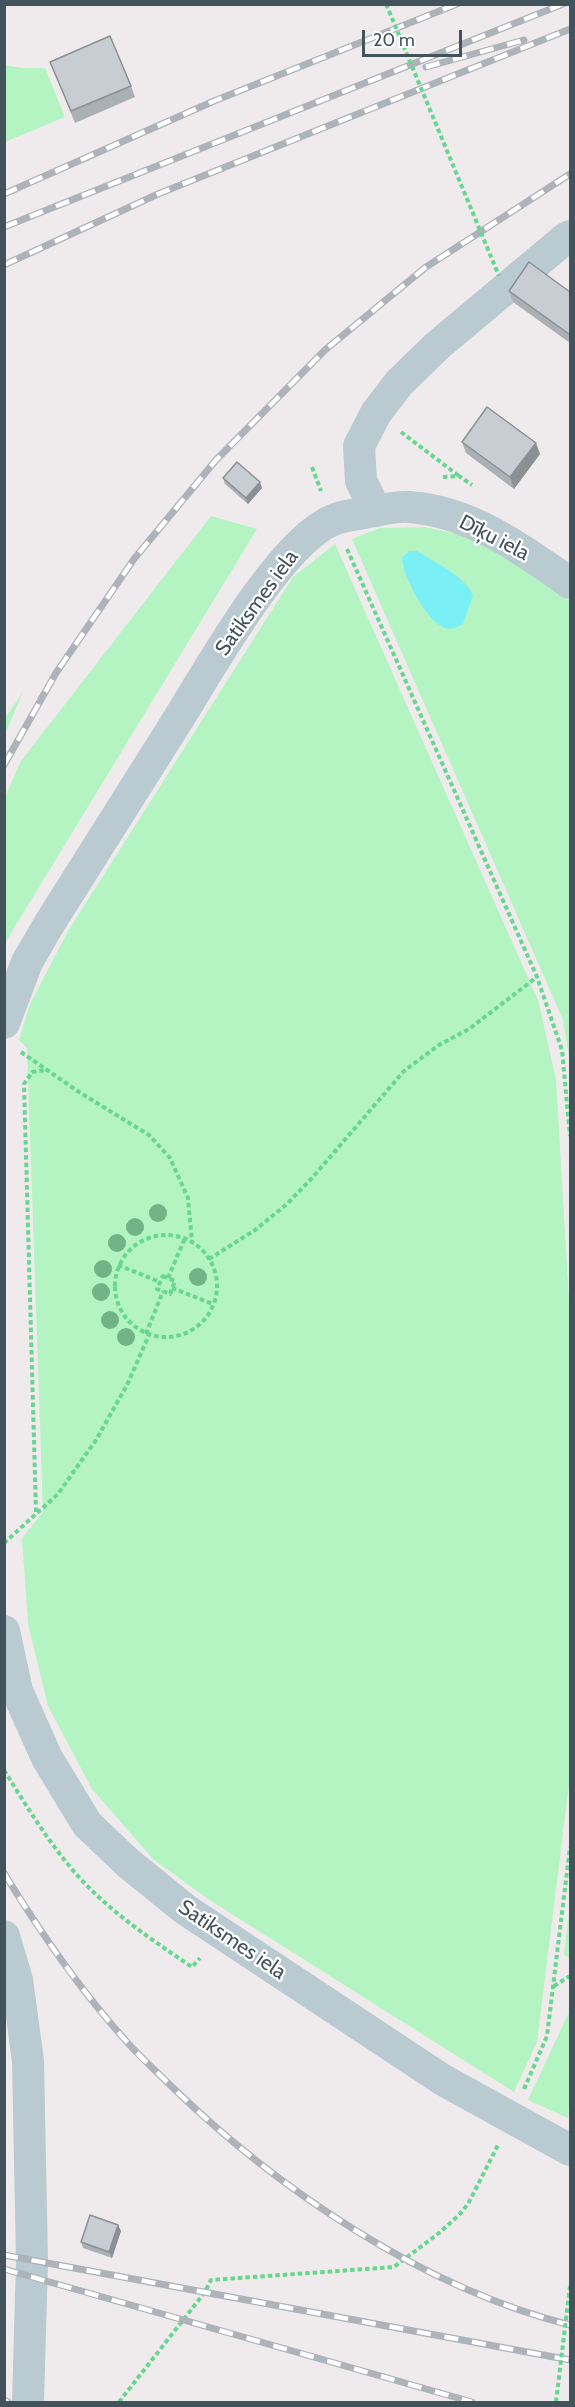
<!DOCTYPE html>
<meta charset="utf-8">
<style>
body{margin:0}
#map{position:relative;width:575px;height:2407px;overflow:hidden;background:#efebec;font-family:Cabin,sans-serif}
canvas{display:block}
.frame{position:absolute;inset:0;border:6px solid #42535c;pointer-events:none}
.scale{position:absolute;left:362px;top:30px;width:100px;height:27px;box-sizing:border-box;border:3px solid #42535c;border-top:0;padding-left:8px;font-size:18px;line-height:21px;white-space:nowrap;color:#42535c;-webkit-text-stroke:4px #fff;paint-order:stroke}
</style>
<div id="map">
<canvas width="575" height="2407"></canvas>
<div class="frame"></div>
<div class="scale">20 m</div>
</div>
<script>
const c = document.querySelector('canvas').getContext('2d');
c.lineJoin = 'round';
function fillPath(path, color) {
  c.fillStyle = color;
  c.fill(path, 'evenodd');
}
function strokePath(path, color, width, dash) {
  c.strokeStyle = color;
  c.lineWidth = width;
  c.lineCap = dash ? 'butt' : 'round';
  c.setLineDash(dash || []);
  c.stroke(path);
}
function write(font, color, halo, rows, align = 'center') {
  c.font = font + ' Cabin,sans-serif';
  c.lineWidth = 4.5;
  c.setLineDash([]);
  c.textBaseline = 'middle';
  c.strokeStyle = halo;
  c.fillStyle = color;
  for (const [text, x, y, turn = 0] of rows) {
    c.save();
    c.translate(x, y);
    c.rotate((+turn || 0) * Math.PI / 180);
    c.textAlign = isNaN(turn) ? turn : align;
    if (halo) c.strokeText(text, 0, 0);
    c.fillText(text, 0, 0);
    c.restore();
  }
}
const green = new Path2D(`
 M5,65L21,68H45L65,117L5,142Z
 M211,516L257,529L5,943V797L21,761Z
 M425,527L467,536L512,560L570,601V1063L563,1020L352,539L380,528Z
 M335,544L538,1000L556,1079L570,1318V1776L537,2042L514,2092L208,1899L153,1859L92,1789L48,1706L28,1624L22,1538L43,1512L27,1048L19,1040L30,1004L68,931L293,577Z
 M23,692L5,734V718Z
 M570,1904V1958L564,1955Z
 M570,2010V2094L568,2118L528,2100Z`);
const water = new Path2D(`
 M409,551H417C435,563 464,575 473,595L463,624C457,627 452,630 445,628C426,621 403,576 402,558Z`);
const path = new Path2D(`
 M386,4L389,11
 M401,432L459,476
 M312,467L321,491
 M443,477L459,476L472,485
 M347,549L537,977L562,1050L570,1136
 M21,1052L79,1092L149,1135L170,1158L188,1198L192,1242
 M115 1286a51 51 0 1 1 102 0a51 51 0 1 1-102 0Z
 M209,1259L255,1230L287,1204L312,1178L404,1071L439,1045L469,1029L537,977
 M118,1265L160,1282
 M163,1276L175,1281L170,1294L157,1289Z
 M168,1278L185,1238
 M172,1288L213,1304
 M146,1334L163,1291
 M36,1512L24,1084L32,1072L46,1070
 M4,1543L58,1494L96,1440L127,1385L149,1335
 M4,1770C27,1807 49,1843 77,1875C110,1912 152,1940 192,1967L200,1958
 M554,1986L570,1976
 M524,2089L547,2036L570,1847
 M119,2402L205,2292L211,2280L394,2267L439,2233L459,2215L468,2204L498,2145`);
const minor = new Path2D(`
 M376,511L361,481L359,446L376,413L399,383L437,346L566,238L570,236
 M4,1023L27,962L51,921C92,856 133,791 174,726C207,674 279,542 333,520C343,515 357,515 368,512C381,510 396,506 409,507C470,511 522,549 570,583
 M4,1631L17,1691L47,1758L87,1824L128,1863L186,1910L443,2080L570,2150
 M4,1936L17,1980L28,2061L32,2261L28,2402`);
const rail = new Path2D(`
 M426,67L524,40
 M4,194L214,101L457,4
 M4,227L563,4
 M4,265L158,194L570,29
 M4,765L56,673L134,559L216,460L325,350L426,267L570,174
 M4,1873C40,1932 81,1991 127,2042C140,2057 155,2070 169,2084C277,2189 423,2288 570,2325
 M4,2255L570,2360
 M4,2269L472,2402
 M4,2400L8,2402`);
const pathBridge = new Path2D(`
 M389,11L499,276
 M556,2402L570,2286`);
const trees = [
 [158,1213],
 [135,1227],
 [117,1243],
 [103,1269],
 [198,1277],
 [101,1292],
 [110,1320],
 [126,1337]
];
const wall = new Path2D(`
 M50,62L131,86L135,97L75,123Z
 M509,291L570,292V343L513,302Z
 M462,442L540,454L514,489L466,453Z
 M223,478L262,488L248,504L225,484Z
 M118,2225L121,2231L112,2258L83,2248L81,2242Z`);
const shadedWall = new Path2D(`
 M536,443L540,454L514,489L510,477Z
 M260,482L262,488L248,504L246,498Z
 M118,2225L121,2231L112,2258L109,2252Z`);
const building = new Path2D(`
 M110,36L131,86L71,111L50,62Z
 M529,262L570,292V332L569,334L509,291Z
 M487,407L536,443L510,477L462,442Z
 M237,462L260,482L246,498L223,478Z
 M90,2215L118,2225L109,2252L81,2242Z`);
const streetNames = [
 ["Dīķu iela",494,538,27],
 ["Satiksmes iela",257,603,-54],
 ["Satiksmes iela",232,1940,34]
];
fillPath(green, '#b3f4c2');
fillPath(water, '#7aeff6');
strokePath(path, '#67d68f', 4, [4.5, 3]);
strokePath(minor, '#bacad1', 32);
strokePath(rail, '#adb3b8', 7);
strokePath(rail, '#fff', 4.5, [14]);
strokePath(pathBridge, '#67d68f', 4, [4.5, 3]);
c.fillStyle = '#72b388';
for (const [x, y] of trees) {
  c.beginPath();
  c.arc(x, y, 9, 0, 2 * Math.PI);
  c.fill();
}
fillPath(wall, '#abb0b5');
fillPath(shadedWall, '#8b9093');
fillPath(building, '#c7cdd2');
strokePath(building, '#8b9093', 1.5);
write('21px', '#42535c', '#fff', streetNames);
</script>
